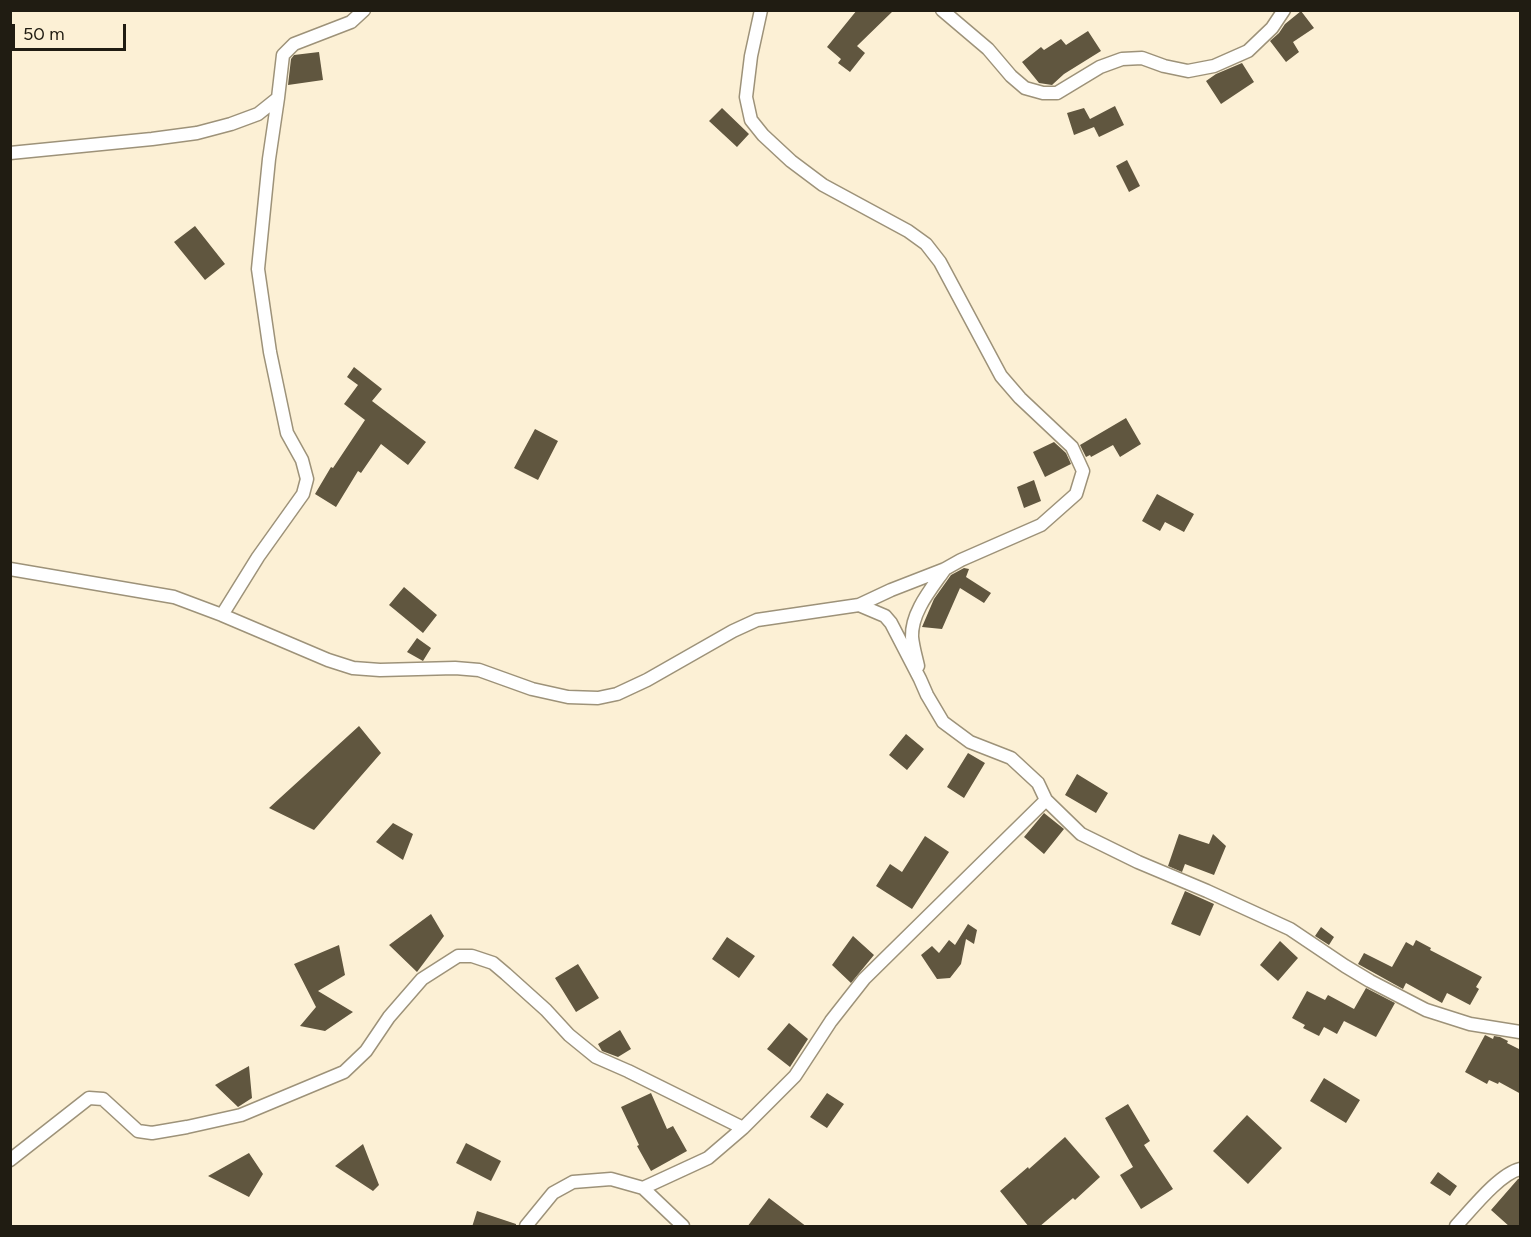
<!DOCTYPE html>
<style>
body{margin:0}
#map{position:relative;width:1531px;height:1237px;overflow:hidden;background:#fcf0d5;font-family:Figtree,sans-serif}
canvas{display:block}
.frame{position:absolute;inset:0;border:12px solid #201c12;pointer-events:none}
.scale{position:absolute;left:12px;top:24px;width:114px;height:27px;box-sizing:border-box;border:3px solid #201c12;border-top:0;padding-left:8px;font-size:18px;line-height:21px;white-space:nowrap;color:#201c12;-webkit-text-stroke:4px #fcf0d5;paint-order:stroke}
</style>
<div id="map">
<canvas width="1531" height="1237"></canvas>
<div class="frame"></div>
<div class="scale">50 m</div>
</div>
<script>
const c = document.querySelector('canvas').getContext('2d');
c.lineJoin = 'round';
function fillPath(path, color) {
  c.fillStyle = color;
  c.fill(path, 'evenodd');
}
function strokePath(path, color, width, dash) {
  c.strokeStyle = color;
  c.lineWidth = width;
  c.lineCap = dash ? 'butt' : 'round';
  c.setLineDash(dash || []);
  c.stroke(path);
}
const building = new Path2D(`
 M857,10H894L857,46L865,53L850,72L838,63L841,59L827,47Z
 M1301,11L1314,28L1293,42L1299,52L1286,62L1270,41L1279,33L1285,24Z
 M1088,31L1101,51L1064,74L1052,85L1039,83L1022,62L1041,47L1044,50L1061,39L1066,45Z
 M319,52L323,80L288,85L291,59L294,55Z
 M1242,63L1254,82L1221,104L1206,81L1216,74Z
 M1115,106L1124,125L1099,137L1094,127L1074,135L1067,113L1084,108L1090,119Z
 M722,108L749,134L737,147L709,121Z
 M1127,160L1140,186L1129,192L1116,166Z
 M195,226L225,264L205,280L174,242Z
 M354,367L382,389L372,401L426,442L408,465L381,444L361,473L358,471L336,507L315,494L331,467L333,468L365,420L344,404L358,385L347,377Z
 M1126,418L1141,444L1120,457L1113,445L1091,457L1090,455L1086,457L1080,445Z
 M535,429L558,441L538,480L514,468Z
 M1054,442L1066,453L1071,464L1045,477L1033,452Z
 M1034,480L1041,501L1024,508L1017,487Z
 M1157,494L1194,514L1184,532L1165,522L1160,531L1142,521Z
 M964,568L969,569L966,577L991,593L984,603L960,588L942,629L922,627L934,599L951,575Z
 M404,587L437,615L423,633L389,605Z
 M417,638L431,648L423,661L407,652Z
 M359,726L381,753L314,830L269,808Z
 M906,734L924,749L907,770L889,755Z
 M968,753L985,763L964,798L947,787Z
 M1077,774L1108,793L1096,813L1065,795Z
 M1044,813L1064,829L1044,854L1024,837Z
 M393,823L413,834L403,860L376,842Z
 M1179,834L1209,844L1213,834L1226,846L1214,875L1185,864L1182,872L1168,866Z
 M925,836L949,852L912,909L876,886L890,864L902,872Z
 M1185,891L1214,904L1200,936L1171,924Z
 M431,914L444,936L417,972L389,945Z
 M968,924L977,930L974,944L966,939L961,964L950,978L937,979L921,955L932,946L939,953L949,940L955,945Z
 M1321,927L1334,937L1329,945L1315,936Z
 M853,936L874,955L851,983L832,965Z
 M727,937L755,956L739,978L712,959Z
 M1416,940L1431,948L1430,950L1482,977L1476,987L1479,989L1470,1005L1447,993L1442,1003L1406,983L1403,989L1358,964L1364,953L1392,967L1406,942L1413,946Z
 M1280,941L1298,958L1278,981L1260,965Z
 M339,945L345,975L318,991L353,1012L325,1031L300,1026L316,1007L294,964Z
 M578,964L599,998L576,1012L555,978Z
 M1366,988L1395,1003L1376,1037L1344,1021L1337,1034L1324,1027L1319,1036L1303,1028L1305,1025L1292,1018L1307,991L1325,1000L1328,995L1354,1009Z
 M789,1023L808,1039L790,1067L767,1049Z
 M620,1030L631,1049L618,1057L602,1051L598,1044Z
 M1485,1035L1493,1039L1494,1036L1500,1037L1508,1041L1507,1043L1521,1050V1094L1499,1082L1498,1084L1489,1080L1487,1084L1465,1072Z
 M249,1066L252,1098L238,1107L215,1085Z
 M1324,1078L1360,1100L1346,1123L1310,1101Z
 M651,1093L667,1129L673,1126L687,1151L651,1171L637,1146L639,1145L621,1107Z
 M827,1093L844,1104L827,1128L810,1117Z
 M1128,1104L1150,1141L1144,1145L1173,1189L1141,1209L1120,1175L1133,1167L1105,1118Z
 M1247,1115L1282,1148L1248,1184L1213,1151Z
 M1065,1137L1100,1177L1075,1200L1073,1198L1039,1227H1029L1000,1191L1028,1167L1029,1169Z
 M466,1143L501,1161L491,1181L456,1163Z
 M363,1144L379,1185L373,1191L335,1166Z
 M249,1153L263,1174L249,1197L208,1176Z
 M1438,1172L1457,1186L1450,1196L1430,1183Z
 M1521,1178V1227H1510L1491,1210L1518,1179Z
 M769,1198L807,1227H747Z
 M477,1211L516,1224V1227H472Z`);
const minor = new Path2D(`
 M942,10L988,49L1011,76L1025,88L1043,93H1057L1100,67L1122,59L1142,58L1164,66L1188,71L1214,66L1248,51L1272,28L1284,10
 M10,153L152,139L197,133L231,124L258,114L278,98
 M10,569L174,597L222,615L328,660L353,668L380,670L455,668L479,670L532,689L568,697L598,698L617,694L647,680L733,631L757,620L859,605L891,590L945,569L961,560L1041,525L1076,494L1083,471L1072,447L1020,398L1001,376L940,262L926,244L908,231L823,185L791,161L763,135L751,120L746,97L751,56L761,10
 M859,605L885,616L891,623L920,679L927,695L943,722L970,742L1011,758L1038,783L1046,800L1081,834L1138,862L1207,891L1290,929L1345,966L1370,981L1426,1010L1470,1024L1520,1032
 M222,615L258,557L303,494L307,479L302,460L287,433L270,352L258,269L269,159L278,98L283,55L294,44L351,22L364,10
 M918,666C916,657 913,647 912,637C911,612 932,588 945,569
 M10,1160L89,1098L103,1099L138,1131L152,1133L187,1127L241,1115L344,1072L366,1051L389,1017L422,979L458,956H472L493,963L506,974L546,1010L569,1035L596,1057L628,1071L743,1128
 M643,1188L683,1226
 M526,1226L553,1193L573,1182L611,1179L643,1188L708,1158L743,1128L795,1076L831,1021L864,979L1046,800
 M1456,1226C1471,1210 1499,1174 1520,1169`);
fillPath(building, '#60563f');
strokePath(minor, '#9d9279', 15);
strokePath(minor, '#fff', 12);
</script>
